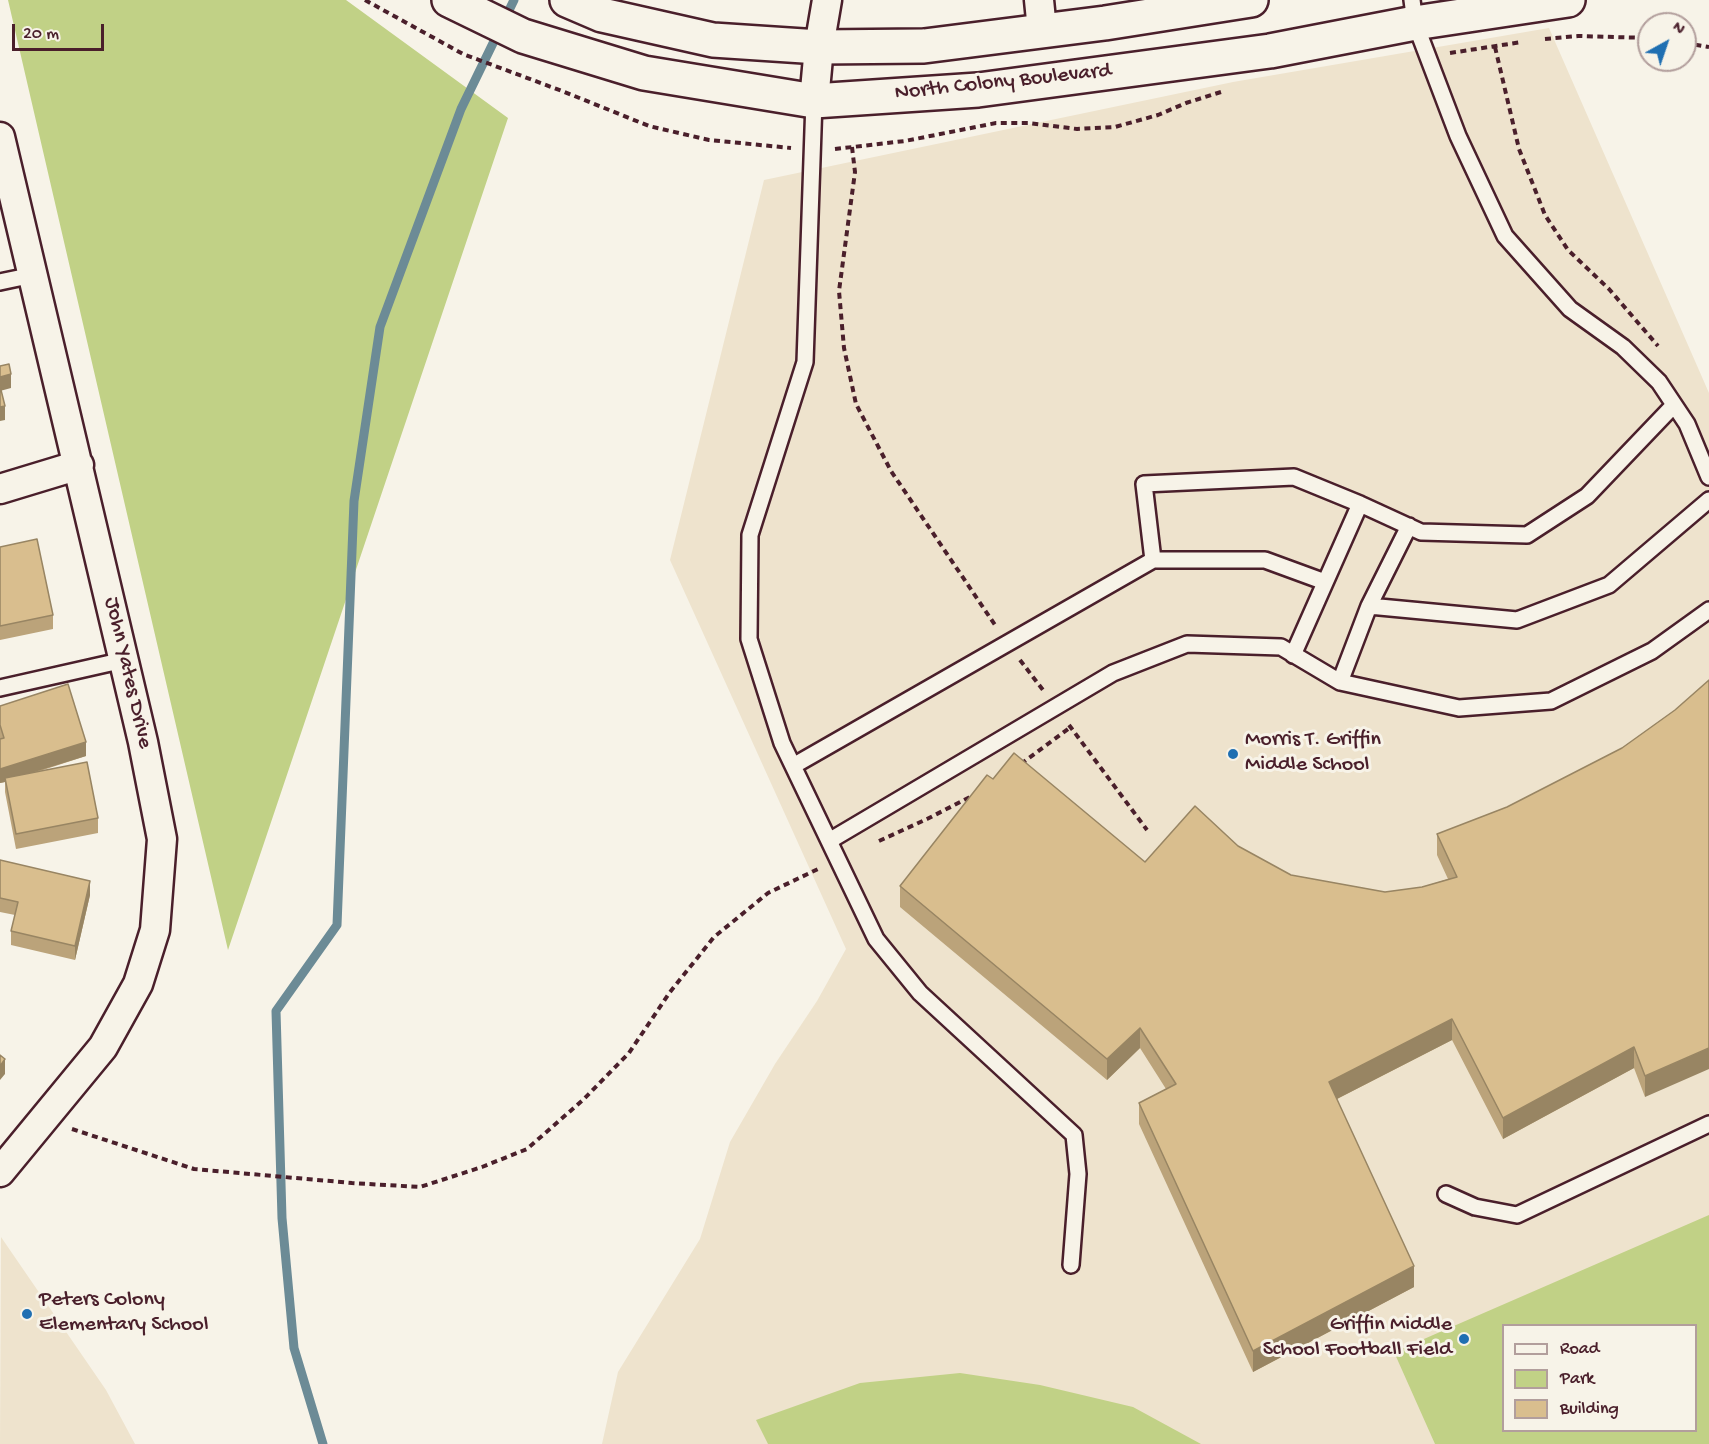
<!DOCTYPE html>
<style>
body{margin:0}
#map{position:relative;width:1709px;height:1444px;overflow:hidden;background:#f7f3e8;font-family:"Gochi Hand",sans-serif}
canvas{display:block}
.legend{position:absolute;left:1502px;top:1324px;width:195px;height:108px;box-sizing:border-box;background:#f7f3e8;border:2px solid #b29e9c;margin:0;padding:8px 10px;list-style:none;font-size:18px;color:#4a1f2b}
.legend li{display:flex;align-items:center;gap:12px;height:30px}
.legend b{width:30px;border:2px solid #b29e9c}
.north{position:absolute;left:1637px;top:12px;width:60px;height:60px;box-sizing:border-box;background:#f7f3e8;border:2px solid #b29e9c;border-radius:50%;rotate:40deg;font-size:16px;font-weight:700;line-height:24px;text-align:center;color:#4a1f2b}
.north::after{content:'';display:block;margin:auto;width:21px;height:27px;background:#1f6fb2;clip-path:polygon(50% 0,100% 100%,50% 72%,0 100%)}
.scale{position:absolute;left:12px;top:24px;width:92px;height:27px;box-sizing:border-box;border:3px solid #4a1f2b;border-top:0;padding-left:8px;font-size:18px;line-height:21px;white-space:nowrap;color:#4a1f2b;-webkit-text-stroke:4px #f7f3e8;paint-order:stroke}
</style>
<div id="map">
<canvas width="1709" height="1444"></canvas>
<ul class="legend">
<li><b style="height:8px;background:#f7f3e8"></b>Road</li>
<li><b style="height:16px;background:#c1d186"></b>Park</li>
<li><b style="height:16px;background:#d9be8e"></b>Building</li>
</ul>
<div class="north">N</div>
<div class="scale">20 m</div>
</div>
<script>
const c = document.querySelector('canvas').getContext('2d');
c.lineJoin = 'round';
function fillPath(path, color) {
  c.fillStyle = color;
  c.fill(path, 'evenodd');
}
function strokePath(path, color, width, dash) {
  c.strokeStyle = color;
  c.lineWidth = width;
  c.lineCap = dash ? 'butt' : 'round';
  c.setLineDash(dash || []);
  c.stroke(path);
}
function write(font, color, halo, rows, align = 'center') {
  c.font = font + ' "Gochi Hand",sans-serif';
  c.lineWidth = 6;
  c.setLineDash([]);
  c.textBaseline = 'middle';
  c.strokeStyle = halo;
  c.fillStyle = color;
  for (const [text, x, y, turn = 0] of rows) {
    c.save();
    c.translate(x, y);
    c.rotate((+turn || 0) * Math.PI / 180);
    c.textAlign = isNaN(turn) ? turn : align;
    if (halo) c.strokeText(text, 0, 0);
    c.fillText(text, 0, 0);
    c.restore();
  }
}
const built = new Path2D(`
 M1549,28L1709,393V1444H602L618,1372L700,1239L730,1142L775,1064L817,1001L846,949L670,560L764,180L1233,82ZM1504,1326H1696V1430H1504Z
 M1,1237L106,1390L135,1444H0Z`);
const green = new Path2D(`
 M8,0H346L508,118L228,950Z
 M1709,1215V1444H1435L1394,1352ZM1504,1326H1696V1430H1504Z
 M960,1373L1040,1385L1133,1407L1201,1444H768L756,1420L860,1383Z`);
const stream = new Path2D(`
 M323,1444L294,1348L282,1218L276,1011L337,925L354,501L380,327L461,109L514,0`);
const path = new Path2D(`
 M365,0L463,54L562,91L649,126L709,140L791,148
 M1545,39L1578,36L1649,38
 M1685,43L1709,47
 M1495,47L1519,149L1545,215L1568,250L1609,289L1658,346
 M1450,53L1522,42
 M852,147L855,172L839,291L844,348L856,404L891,471L995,625
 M835,149L905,141L996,123H1029L1077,129L1115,127L1158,115L1186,103L1221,92
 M1020,660L1043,690
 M1069,725L1147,830
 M1021,764L1068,729
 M879,841L927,819L972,796
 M72,1129L194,1169L352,1183L420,1187L482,1167L527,1149L584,1099L629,1053L670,992L714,937L768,893L818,869`);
const lane = new Path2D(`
 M1412,0L1415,23L1458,136L1505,236L1570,309L1623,347L1659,382L1687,424L1709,477
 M814,101L805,362L750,535L749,639L782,743L876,939L920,993L1074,1135L1078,1174L1071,1265
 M0,282L33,275
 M1153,560H1265L1325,582
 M1369,606L1409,526
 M1293,655L1360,504
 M1340,682L1369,606L1517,620L1609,585L1709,500
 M0,688L124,660
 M793,766L1153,560L1144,484L1294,477L1360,504L1421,532L1527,535L1587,496L1674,405
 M829,841L1113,673L1187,644L1281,647L1340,682L1459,708L1551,701L1652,651L1709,610
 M1446,1194L1475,1207L1517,1215L1709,1124`);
const street = new Path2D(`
 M1039,0L1042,30
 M814,101L819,47L827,0
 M0,137L143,742L162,839L155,930L138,984L103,1047L0,1172
 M0,489L79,465`);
const secondary = new Path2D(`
 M449,0L523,36L644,73L814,101L978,90L1270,51L1415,23L1568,0
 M567,0L602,15L713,40L819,47L924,46L1105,23L1251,0`);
const wall = new Path2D(`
 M0,547L53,615V629L0,640Z
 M0,706L86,756L37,772L98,818V833L16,849L5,792V782L0,783Z
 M1675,710L1645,1097L1634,1068L1503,1139L1452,1040L1337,1099L1414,1287L1253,1372L1139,1124V1103L1166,1089L1140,1048L1107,1080L900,907V886L993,779L1145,862L1238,846L1291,875L1385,892L1422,887L1448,879L1437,855V834L1507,807L1622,748Z
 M0,860L90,895L75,960L11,945V931L15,915L0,912Z`);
const shadedWall = new Path2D(`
 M11,374V388L0,391V377Z
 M5,406V420L0,421V407Z
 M86,742V756L5,781V778V782L0,783V769Z
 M90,881V895L75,960V946Z
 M1452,1019V1040L1329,1103V1082Z
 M1140,1028V1048L1107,1080V1059Z
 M1634,1047V1068L1503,1139V1118Z
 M1709,1048V1069L1645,1097V1076Z
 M5,1059V1074L0,1080V1066Z
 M1414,1266V1287L1253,1372V1351Z`);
const building = new Path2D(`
 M9,364L11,374L0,377V366Z
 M0,386L5,406L0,407Z
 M37,539L53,615L0,626V547Z
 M1709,680V1048L1645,1076L1634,1047L1503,1118L1452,1019L1329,1082L1414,1266L1253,1351L1139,1103L1176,1084L1140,1028L1107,1059L900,886L987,775L993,779L1014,753L1145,862L1195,806L1238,846L1291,875L1385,892L1422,887L1457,877L1437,834L1507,807L1622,748L1675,710Z
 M68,684L86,742L0,769V739L4,738L0,725V706Z
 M87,762L98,818L16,834L5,778Z
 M0,860L90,881L75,946L11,931L18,902L0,898Z
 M0,1055L5,1059L0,1066Z`);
const markers = [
 [1233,754,6,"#1f6fb2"],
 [27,1314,6,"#1f6fb2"],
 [1464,1339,6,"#1f6fb2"]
];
const streetNames = [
 ["North Colony Boulevard",1003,83,-6],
 ["John Yates Drive",127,673,77]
];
const poiNames = [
 ["Morris T. Griffin",1245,741],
 ["Middle School",1245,766],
 ["Peters Colony",39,1301],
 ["Elementary School",39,1326],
 ["Griffin Middle",1452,1326,"right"],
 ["School Football Field",1452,1351,"right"]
];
fillPath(built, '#eee3cd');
fillPath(green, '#c1d186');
strokePath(stream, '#6c8b96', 9);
strokePath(lane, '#4a1f2b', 20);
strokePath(street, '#4a1f2b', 33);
strokePath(secondary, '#4a1f2b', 38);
strokePath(path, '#4a1f2b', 4, [6, 4.5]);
strokePath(lane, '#f7f3e8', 15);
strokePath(street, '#f7f3e8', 28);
strokePath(secondary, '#f7f3e8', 33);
fillPath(wall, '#bba37a');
fillPath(shadedWall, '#988563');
fillPath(building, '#d9be8e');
strokePath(building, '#988563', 1.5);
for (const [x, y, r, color] of markers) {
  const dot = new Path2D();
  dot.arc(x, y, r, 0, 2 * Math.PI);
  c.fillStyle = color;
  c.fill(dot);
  strokePath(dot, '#f7f3e8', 2);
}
write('22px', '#4a1f2b', '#f7f3e8', streetNames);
write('22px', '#4a1f2b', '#f7f3e8', poiNames, 'left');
</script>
